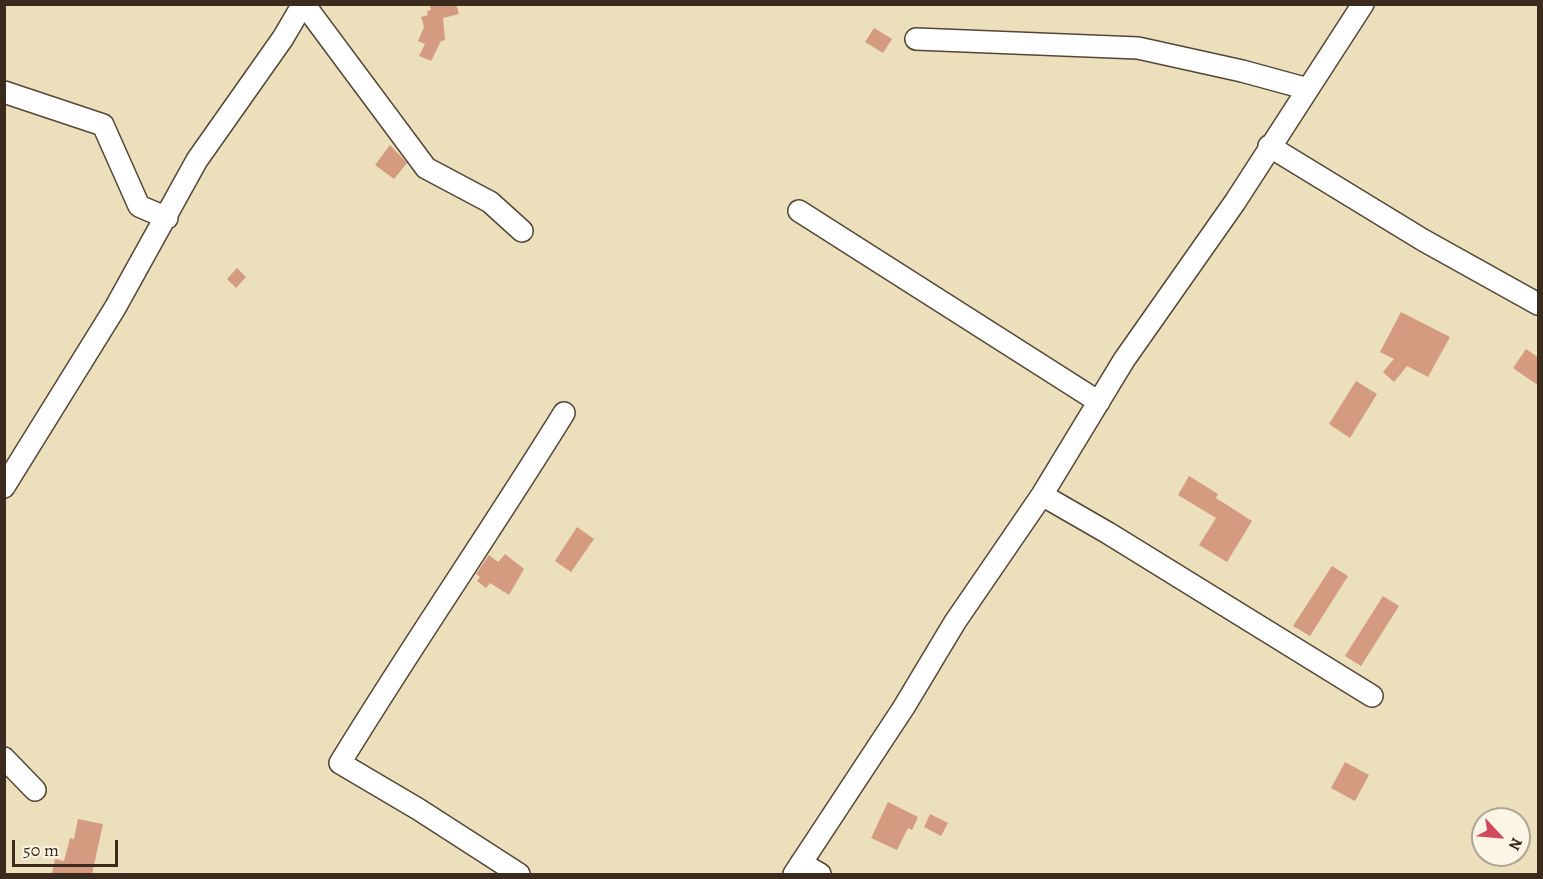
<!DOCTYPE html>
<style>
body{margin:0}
#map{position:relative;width:1543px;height:879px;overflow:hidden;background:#ebdfbc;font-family:Alegreya,serif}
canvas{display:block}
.frame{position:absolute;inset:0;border:6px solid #3b2a1e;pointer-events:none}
.north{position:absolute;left:1471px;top:807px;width:60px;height:60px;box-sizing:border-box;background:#fcf5e5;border:2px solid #afa495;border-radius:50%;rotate:116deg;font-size:16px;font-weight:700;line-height:24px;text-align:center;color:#3b2a1e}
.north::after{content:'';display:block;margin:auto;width:21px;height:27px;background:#d1495b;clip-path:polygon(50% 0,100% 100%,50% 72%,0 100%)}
.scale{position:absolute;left:12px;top:840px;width:106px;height:27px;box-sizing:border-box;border:3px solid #3b2a1e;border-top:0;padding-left:8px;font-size:18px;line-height:21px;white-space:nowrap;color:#3b2a1e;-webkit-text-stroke:4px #fcf5e5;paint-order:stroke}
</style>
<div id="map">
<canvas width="1543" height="879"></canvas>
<div class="frame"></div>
<div class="north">N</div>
<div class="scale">50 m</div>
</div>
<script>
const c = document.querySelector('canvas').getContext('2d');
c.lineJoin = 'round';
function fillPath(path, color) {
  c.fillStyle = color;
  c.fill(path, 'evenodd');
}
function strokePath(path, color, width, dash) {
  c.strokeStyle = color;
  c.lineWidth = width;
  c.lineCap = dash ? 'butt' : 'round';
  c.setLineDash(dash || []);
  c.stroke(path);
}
const building = new Path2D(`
 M429,4H456L459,14L443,18L445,40L441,41L431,61L419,56L425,44L418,41L424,27L421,17L428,15L427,11L431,10Z
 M874,28L892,39L883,53L865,42Z
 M390,145L407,163L394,179L375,165Z
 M237,268L246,277L236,288L227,279Z
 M1401,312L1450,337L1428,377L1407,366L1394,382L1383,372L1394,359L1380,352Z
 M1526,349L1539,358V386L1513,368Z
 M1356,381L1377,394L1350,438L1329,424Z
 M1189,476L1218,494L1216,498L1252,521L1227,562L1199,545L1216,518L1178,495Z
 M577,527L594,539L571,572L555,561Z
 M505,554L524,569L509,595L490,583L486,588L477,581L480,577L476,574L489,555L498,562Z
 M1332,566L1348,576L1310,636L1293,626Z
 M1383,596L1399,606L1361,666L1345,656Z
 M1345,762L1369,775L1355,801L1331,788Z
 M888,802L918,817L912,830L908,828L897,850L871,838Z
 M930,814L948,823L941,836L924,827Z
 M78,819L103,824L92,874H52L55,859L64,861L70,838L74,839Z`);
const minor = new Path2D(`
 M304,4L426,168L490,202L522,231
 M916,39L1138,48L1242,71L1308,89
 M4,92L103,125L139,206L167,218
 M1269,146L1423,240L1538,304
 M799,211L1099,402
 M4,487L115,308L197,160L283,38L303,4
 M1042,495L1108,533L1372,696
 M4,758L35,790
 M801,863L820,874
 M519,874L418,809L340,763C412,645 491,531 564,413
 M794,874L904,707L955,622L1042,495L1124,360L1235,202L1363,4`);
fillPath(building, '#d49b81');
strokePath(minor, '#554536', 24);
strokePath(minor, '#fff', 21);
</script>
